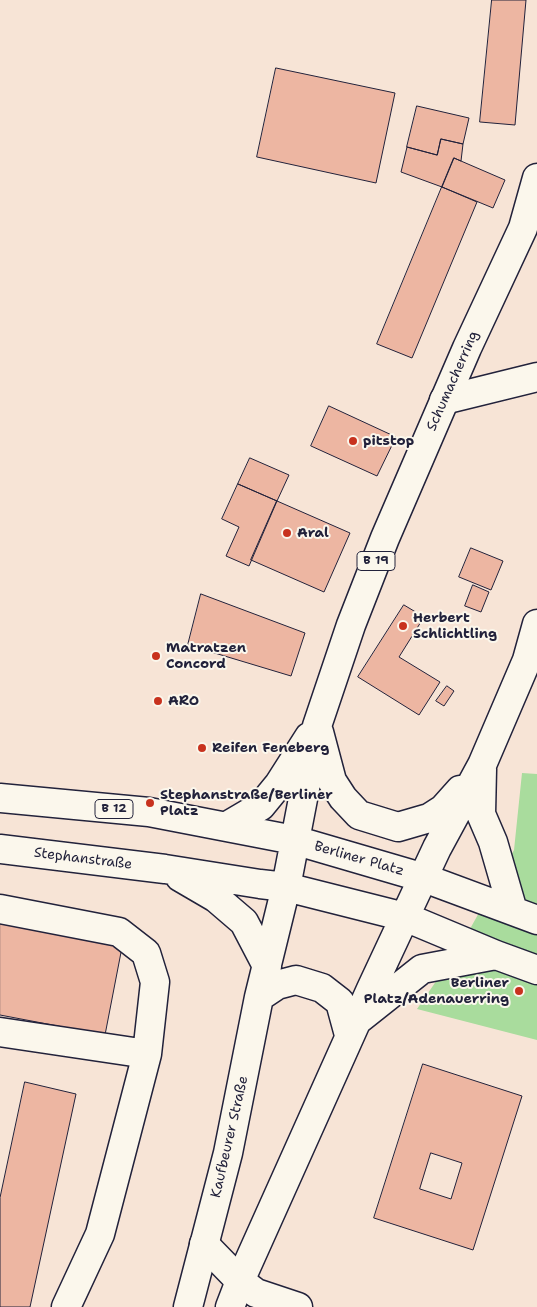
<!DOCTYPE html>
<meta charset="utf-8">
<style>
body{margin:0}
canvas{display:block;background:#f7e4d6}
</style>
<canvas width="537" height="1307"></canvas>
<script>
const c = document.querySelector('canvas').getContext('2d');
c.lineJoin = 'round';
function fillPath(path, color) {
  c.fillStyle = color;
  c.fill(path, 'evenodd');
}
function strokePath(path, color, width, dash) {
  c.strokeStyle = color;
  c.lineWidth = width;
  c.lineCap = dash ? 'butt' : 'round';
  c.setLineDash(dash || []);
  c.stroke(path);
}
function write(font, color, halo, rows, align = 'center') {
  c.font = font + ' "Shantell Sans",sans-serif';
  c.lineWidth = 4;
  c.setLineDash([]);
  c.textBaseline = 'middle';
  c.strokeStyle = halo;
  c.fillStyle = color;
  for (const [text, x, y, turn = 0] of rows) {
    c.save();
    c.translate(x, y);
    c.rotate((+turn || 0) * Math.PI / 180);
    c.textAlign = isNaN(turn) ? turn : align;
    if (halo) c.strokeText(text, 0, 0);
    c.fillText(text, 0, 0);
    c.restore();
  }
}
const green = new Path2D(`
 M522,773L537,774V1040L417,1009L461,945L514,850Z`);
const building = new Path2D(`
 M492,0H526L515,125L480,122Z
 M276,68L395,93L376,183L257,157Z
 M417,106L469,118L463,144L441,139L437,155L407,147Z
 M441,139L463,144L461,161L454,158L442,187L401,172L407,147L437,155Z
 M454,158L505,180L493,208L442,187Z
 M442,187L477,202L412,358L377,344Z
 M329,406L396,437L377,476L311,446Z
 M250,458L289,475L277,501L238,484Z
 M238,484L277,501L249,566L226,556L239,527L222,519Z
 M277,501L350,533L324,592L251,560Z
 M471,548L503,561L491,590L459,577Z
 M473,585L489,592L481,612L465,606Z
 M201,594L305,633L291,676L188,645Z
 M404,605L424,617L399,657L440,682L419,715L358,677Z
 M447,686L454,691L444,706L436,701Z
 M0,918L123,942L105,1035L0,1015Z
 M423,1064L522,1096L473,1250L374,1218ZM431,1153L462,1163L451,1199L420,1189Z
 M25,1082L76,1094L30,1307H0V1198Z`);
const minor = new Path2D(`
 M444,400L537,377
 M0,909L119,932L146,953L155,982L147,1054L100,1234L66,1307
 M0,1032L147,1054
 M204,1244L240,1281L256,1293L298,1307`);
const major = new Path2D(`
 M319,732L332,781L343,798L359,815L398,827L429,818L443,809L460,790
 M482,769L481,814L493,842L513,911
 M0,798L149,812L294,840L424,878L537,920
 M227,826L261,806L279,784L309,737
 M0,849L165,869L260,884L286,887L405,917L496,955L537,970
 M180,877L216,898L244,922L267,966
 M259,997L277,985L296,980L322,988L340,1002L349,1035
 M359,1019L422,969L496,955
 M188,1307L228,1153L259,997L286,887L317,726L351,625L385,538L467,348L523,228L537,178
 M230,1307L240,1281L371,989L437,848L482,765L527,660L537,624`);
const markers = [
 [353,441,5,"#c8321e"],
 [287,533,5,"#c8321e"],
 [403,626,5,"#c8321e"],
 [156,656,5,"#c8321e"],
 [158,701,5,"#c8321e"],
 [202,748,5,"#c8321e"],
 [150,803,5,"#c8321e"],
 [519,991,5,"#c8321e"]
];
const shields = [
 [376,561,38],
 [114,809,38]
];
const shieldNames = [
 ["B 19",376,561],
 ["B 12",114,809]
];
const streetNames = [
 ["Schumacherring",453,381,-66],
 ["Stephanstraße",83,859,7],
 ["Berliner Platz",359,859,16],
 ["Kaufbeurer Straße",230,1137,-77]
];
const poiNames = [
 ["pitstop",363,441],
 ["Aral",297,533],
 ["Herbert",413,618],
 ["Schlichtling",413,634],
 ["Matratzen",166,648],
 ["Concord",166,664],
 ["ARO",168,701],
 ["Reifen Feneberg",212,748],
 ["Stephanstraße/Berliner",160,795],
 ["Platz",160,811],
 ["Berliner",509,983,"right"],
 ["Platz/Adenauerring",509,999,"right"]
];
fillPath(green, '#a9dc9d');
fillPath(building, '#edb6a2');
strokePath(building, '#22223b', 1);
strokePath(minor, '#22223b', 31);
strokePath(major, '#22223b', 31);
strokePath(minor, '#fbf7ec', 28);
strokePath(major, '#fbf7ec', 28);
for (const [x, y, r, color] of markers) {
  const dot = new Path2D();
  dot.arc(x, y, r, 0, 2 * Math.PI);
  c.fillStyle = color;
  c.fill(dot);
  strokePath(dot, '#fbf7ec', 2);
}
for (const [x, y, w] of shields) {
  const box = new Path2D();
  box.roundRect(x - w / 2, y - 9.5, w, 19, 4);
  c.fillStyle = '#fbf7ec';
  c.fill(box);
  strokePath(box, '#22223b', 1);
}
write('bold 12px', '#22223b', null, shieldNames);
write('14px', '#22223b', '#fbf7ec', streetNames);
write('bold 14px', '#22223b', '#fbf7ec', poiNames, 'left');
</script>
